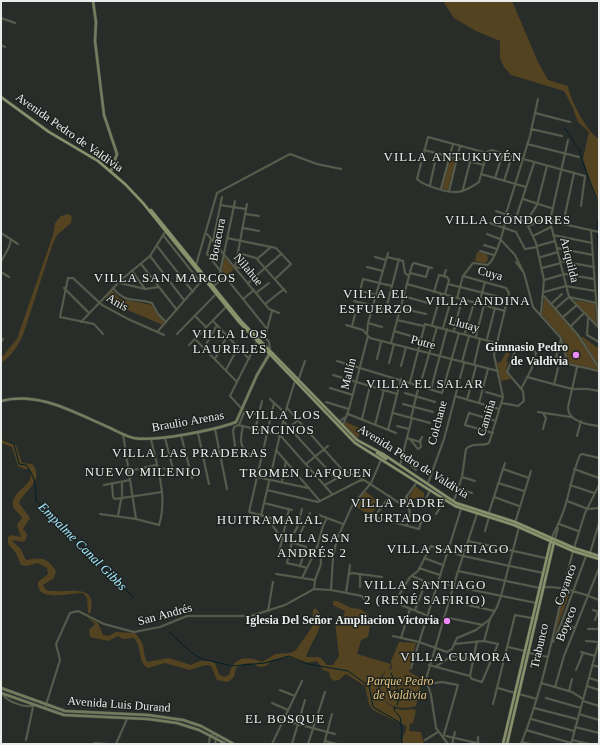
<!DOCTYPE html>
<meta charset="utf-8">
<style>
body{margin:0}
#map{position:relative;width:600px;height:745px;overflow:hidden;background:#292d2a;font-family:Georgia,serif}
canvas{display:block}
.frame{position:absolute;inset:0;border:2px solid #e9ecea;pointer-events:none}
</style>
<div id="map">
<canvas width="600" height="745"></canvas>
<div class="frame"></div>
</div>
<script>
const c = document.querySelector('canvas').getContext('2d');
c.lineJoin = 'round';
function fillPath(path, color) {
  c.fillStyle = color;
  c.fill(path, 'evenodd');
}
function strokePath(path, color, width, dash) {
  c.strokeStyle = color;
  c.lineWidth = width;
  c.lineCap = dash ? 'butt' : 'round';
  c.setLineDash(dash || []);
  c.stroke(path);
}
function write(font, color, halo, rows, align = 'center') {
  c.font = font + ' Georgia,serif';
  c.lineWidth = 3;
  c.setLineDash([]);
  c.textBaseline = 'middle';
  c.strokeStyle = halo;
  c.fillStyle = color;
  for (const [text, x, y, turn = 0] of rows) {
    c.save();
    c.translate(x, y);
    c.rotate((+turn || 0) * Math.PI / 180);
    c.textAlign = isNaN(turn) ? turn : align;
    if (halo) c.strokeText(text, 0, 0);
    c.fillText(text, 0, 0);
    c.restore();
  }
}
const green = new Path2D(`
 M443,1H512L538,62L548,80L568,86C570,100 587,132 599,139V208L583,159L589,132L578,122L572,106L564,91L511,75L504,67L500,58V41L476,31L454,18Z
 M450,158L456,159L448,190L442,189Z
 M69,214L72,217L71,223L57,235L52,246L24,332C19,344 12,356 1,363V358L17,339L53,235L55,223L61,216Z
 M477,252L487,254L488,259L485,264L475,261Z
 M224,257L234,269L226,276L222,271Z
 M112,290L120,299L153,305L157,314L164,322L163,325L104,300Z
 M544,298L579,337H583L599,349V362L596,365L599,370L569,363L563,338L542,315Z
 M573,300L595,304L596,323H595Z
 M506,352L510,354L506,361L508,362L506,370L511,379L501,381L497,363L501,362Z
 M1,420L2,438L16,445L22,463L32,464C46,479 24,491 19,503L30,518L23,529L27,534L26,540L23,542L13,540V542L20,548L26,560C41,557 47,557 56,571L54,578L43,585L46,590C64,595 100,580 90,614L88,613L87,598L83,593C72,592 36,604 38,582L48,574L47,568L38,563L27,566L21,565L16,553L8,544V537L11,535L21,537L17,525L22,518C20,513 14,511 13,506C10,490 39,484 29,469H24L18,466L12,447L1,443Z
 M346,422L361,429L358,439L344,425Z
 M415,486L424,493V497L409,499V497Z
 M365,491L380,503L370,516L354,505Z
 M564,592L569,595L555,634H553Z
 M333,601H337L351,608L360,609L368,614L371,621L368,637L361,640L357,654L391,664L389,670L392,668L391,661L399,642L416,643L409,672L422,679L416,706C390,714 369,695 386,671C366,687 389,716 412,709L416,710L413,724L410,723L409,731L421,732L424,744H402C401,736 407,733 406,726L373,710L369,704L365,686L346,674L339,680L334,681L330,678L329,672L323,670L317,661L305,663L288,657L272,660L266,666L260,667L251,663L243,664L236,668L234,677L228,682L217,680L211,666L206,665L189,670L165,663L148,668C137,662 143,649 134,638L123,639L118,636L108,641L90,637L89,630L95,624L87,617L98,623L103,635L109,636L116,632L135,633C148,648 141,648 147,662L169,658L191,665C199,661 207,658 215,663L219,674L224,677L229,675C233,657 246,655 262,662L275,654L290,653L296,650L312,627L313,610L315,608C331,620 309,644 306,657H320L327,665H333L339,656L335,622L339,617L344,616L345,611L333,605Z
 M525,654L527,655L506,744H504Z`);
const stream = new Path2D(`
 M564,128C572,134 571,142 580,150C580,160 595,192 599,205
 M599,216L597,227L599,262
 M1,422V428
 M1,439L14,444L19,464L26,465C35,476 36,486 36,501L134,598
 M169,632L192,653L202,659L232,666L265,663L289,656L308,664L348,671L369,686L373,707L401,723L402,744
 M391,673L399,693
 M397,705L402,688
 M395,707L394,710L400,717L401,722`);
const street = new Path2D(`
 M1,18L15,23
 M1,45L5,47
 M535,113L570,122
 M531,129L562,136
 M568,140L550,221L569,297L599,328
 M527,144L579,157
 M424,150L484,165
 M487,153L428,137L417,179C422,185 448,193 456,192C463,192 474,186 479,182L487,152L491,150L585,176L581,206
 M481,174L526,187
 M495,178L503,153
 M504,181L512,156
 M430,185L437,153
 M441,189L453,144
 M463,189L470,162
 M449,191L460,146
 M523,199L551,208
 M220,205L246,209
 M496,211L526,222L536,243L544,280L541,314
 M246,214L259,216
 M516,218L534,163
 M550,221L599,232
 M526,222L537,205L547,166
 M490,223L516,232L525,249L537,247
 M563,224L574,173
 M528,226L550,216
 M243,228L259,231
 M591,230L598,327
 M1,233L18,244
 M207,234L269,309L279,313
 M487,234L500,239L515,255L524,273L533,307L561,338L568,364L599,371
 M163,235L201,283
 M553,235L592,243
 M533,236L551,227
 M227,238L276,248L291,264L275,279
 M211,239L207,254L267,329
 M213,241L222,197
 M484,245L497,249
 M157,246L193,292
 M537,246L555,241
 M557,248L593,255
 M480,251L494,255
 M238,253L256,258L286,292
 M150,256L184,300
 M375,257L386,260
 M387,257L403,261L405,273L409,276
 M541,257L558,252
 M257,259L271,247
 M560,261L594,267
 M1,262L9,247L11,239
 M516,262L524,273
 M141,264L177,310
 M196,265L217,193L290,154L317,164L341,169
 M234,267L236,263L247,204
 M234,267L249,269
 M367,267L383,271
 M542,268L561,263
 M132,271L145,289
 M1,272L9,277
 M410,273L426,277L429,267
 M444,276L446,270
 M544,280L565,274L594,279
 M218,282L235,201
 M120,283L145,289L159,287
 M248,283L281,254
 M407,284L505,311
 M448,284L508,299
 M212,287L225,277
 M64,288L89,313
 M113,288C127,305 135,297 152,303L158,314L166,322
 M358,290L377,295
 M360,291L363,279L392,286
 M434,292L439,275L447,277L449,280L445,294
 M544,292L566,286L595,291
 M256,293L269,283
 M403,296L428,303
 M544,296L578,335L599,368
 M457,298L463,276L473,263L487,265C496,261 506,224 506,214L530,136L538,99
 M243,299L254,290
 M354,301L386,309L399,259
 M265,304L284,289
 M479,304L485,282
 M551,304L562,294
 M400,308L426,314
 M555,309L569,297L596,303
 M195,316L206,327
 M563,317L577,305
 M588,319L587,335L599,342
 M397,320L424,326
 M213,321L249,359
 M81,322L121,280L150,256L165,232
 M368,323L382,327
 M346,325L363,330L370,338L498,371
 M432,325L441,294
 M352,326L358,303
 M571,326L584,313
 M443,328L452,297
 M454,330L462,299
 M158,331L204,278
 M394,331L421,339
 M465,333L474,303
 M103,334L94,324L60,317L68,278H73L102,305L128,319L164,335
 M177,334L216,294
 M367,334L368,323L388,253
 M476,336L484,305
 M195,339L237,382
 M487,339L495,308
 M561,339L556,357L565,359
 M1,342L3,339
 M391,343L412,265L414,263L432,268
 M189,345L226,307
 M204,348L217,325
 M270,349L269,342L265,337L272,311
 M215,359L227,336
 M377,359L381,342
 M337,361L442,393L459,333
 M462,362L469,336
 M389,363L394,344
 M474,365L480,339
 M401,366L406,347
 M577,367L568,407C567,421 588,425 599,426
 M226,370L238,347
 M333,375L397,394
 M527,377L572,389H588L599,391
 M298,381L305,361
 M410,382L425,324L496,343
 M420,385L437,327
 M554,385L558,368
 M330,388L353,395
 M431,389L447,329
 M486,392L503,397
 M405,393L435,402
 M455,396L499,409
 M270,399L285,413
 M467,400L476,366
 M326,402L349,409
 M274,403L249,512L286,522
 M479,403L488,369
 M502,403L518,406L524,401L523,391L507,372L517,347L521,345L533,349L536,353L531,370L521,389
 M403,404L433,412
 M287,408L346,474
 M242,409L230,396L257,342
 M538,412L571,417
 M393,413L430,423
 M348,414L396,433
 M411,418L419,385
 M362,419L370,386
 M283,421L336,479
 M338,422L347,416
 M239,425L245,410L259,415
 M343,425L349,409L368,336
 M375,425L384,390
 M243,426C240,439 239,447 250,455
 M397,426L409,429
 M289,428L298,420
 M215,429L227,489
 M543,429L546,418L543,413
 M255,430L262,401
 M388,430L401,379
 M198,433L209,484
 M493,433L465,425L469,413L496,421
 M123,434L136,519
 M181,435L192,478
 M577,436L581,421
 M165,438L173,469
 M407,438L420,442L422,437
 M410,439L418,449L421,447L420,440
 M235,446L233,431L234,427L238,425L280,435L332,494
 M276,450L320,501
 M402,457L416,470
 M306,464L328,446
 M400,465L412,418
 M157,468L190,470
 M503,469L529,478
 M574,469L599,478
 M129,471L156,465
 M257,477L308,488
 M462,477L475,481
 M282,481L286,461
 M112,483L113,497L115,499L162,492
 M122,483V499
 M428,483L444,439L464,363
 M498,483L524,491
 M104,485L130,480
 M325,485L348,472L364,480
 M570,485L594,493
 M458,489L472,493
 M267,490L318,502L359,481L364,480L401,504
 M390,496L374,517L419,529L421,522
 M407,497L410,514L407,525
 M494,497L519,506
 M426,499L430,490
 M454,500L462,477L466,449C472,442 482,447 489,443L503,397L494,355L509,293L506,288L463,276
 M567,501L588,509L599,508
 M264,503L292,510
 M401,504L417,482
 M401,504L408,503
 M489,512L505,463
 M100,514L136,519L159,525C168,497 157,467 151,439
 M436,514L445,500
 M319,515L343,524
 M118,516L121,500
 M261,516L285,413L295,381
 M268,519L282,539L306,547L300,566L307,568
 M515,523L531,471
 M559,524L578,531
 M485,531L489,517
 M552,537C557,526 563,516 566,503C571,486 573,471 580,455L582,454L599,458
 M555,539L558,528
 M289,541L297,528L302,509
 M468,541L550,559
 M292,542L287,563L300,566
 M298,544L301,532L310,513
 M574,548L585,513L599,485
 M279,553L289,509
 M590,553L599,523
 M424,558L443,565
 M419,568L440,575
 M458,571L540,588C555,584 585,594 599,600
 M276,574L315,580L314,589
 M349,574L352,573L382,577
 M412,576L436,586
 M302,578L311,560L315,549L317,547L323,526L327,518
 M315,580L321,564L320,549L317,547
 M438,580L453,586L536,603
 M360,587V575
 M331,590L333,557L337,539L352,506L371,483L381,460
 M346,593L350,565
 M449,601L495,611
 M415,610L426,582
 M593,610L599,612
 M268,611L273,582
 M426,615L401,605L396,600L410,577L418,571L431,546L463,556L543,573
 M444,617L483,625
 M595,620L598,612
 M561,624L575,628
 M588,629H599
 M393,636L419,642L447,652L452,649L457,638L476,630L490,619
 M401,638L410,609
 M484,641L490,619L497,607L501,596L519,527
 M586,641L599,642
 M553,642L561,624L586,556
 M508,647L525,651
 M581,652L595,656
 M529,653L548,657
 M429,665L470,676L472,679L482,682L498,644L484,641L454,644
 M592,665L599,667
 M435,667L452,656L473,660
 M411,668L461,509
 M576,670L583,653
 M470,676L477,641
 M589,678L599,681
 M541,683L572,692L583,699
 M428,684L442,682L458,685L443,738
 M587,686L599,690
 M555,687L564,656L599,568
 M498,688L515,693
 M280,690L295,696
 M569,691L572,679
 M519,694L537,699
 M3,695C8,702 27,709 35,705
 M546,698L581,708
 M583,701L599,706
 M272,703L288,710
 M493,704L515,615L537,619
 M45,708L60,660L56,644L70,613L78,611L104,624L134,632L160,627L187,616H251L285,605L314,589L331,590L362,596L364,599
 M534,708L577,719
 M579,714L599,720
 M267,716L335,734
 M531,719L574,731
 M575,727L599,733
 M526,730L571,743
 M446,736L481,744
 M478,737V744
 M26,740L33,707
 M425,740L438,732
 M572,740L589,744
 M325,741L337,744
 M522,742L530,744
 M95,743L107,744
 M116,744L127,719
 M209,744L210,735L217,734L215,744
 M272,744L302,681
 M292,744L305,700
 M308,744L325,692
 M324,744L332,714
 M448,744L436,728L431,695L426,679L458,571L477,514
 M452,744L455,732
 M521,744C546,682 556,616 573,551
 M571,744L599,641`);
const secondary = new Path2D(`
 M93,1L96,22L95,41L104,115L117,154L111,171
 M1,401C39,391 75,413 108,427C117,431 125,436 134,438C155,442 215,430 236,422L257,375L270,353
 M1,688L65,711L148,715L183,720L201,726L234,744
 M1,693L64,715L148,719L177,723L199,730L226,744`);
const primary = new Path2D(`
 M1,97L49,132L98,161L125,184L143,203L239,322L355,443L455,506L514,525L573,551L599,559
 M151,210L241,321L357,440L383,454L456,503L515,522L574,548L599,556
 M377,453L386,459
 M503,744L551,540
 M507,744L554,542`);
const markers = [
 [576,355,4,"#ed8cf9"],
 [447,621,4,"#ed8cf9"]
];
const streetNames = [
 ["Avenida Pedro de Valdivia",69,133,35],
 ["Botacura",218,240,-79],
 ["Ariquilda",569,260,76],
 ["Nilahue",248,270,50],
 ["Cuya",490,274,15],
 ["Anis",117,303,30],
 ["Llutay",464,325,15],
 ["Putre",423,343,15],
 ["Mallín",349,374,-76],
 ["Camiña",487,418,-73],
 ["Braulio Arenas",188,422,-10],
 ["Colchane",438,423,-75],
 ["Avenida Pedro de Valdivia",413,462,32],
 ["Coyanco",566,585,-70],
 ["San Andrés",165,615,-15],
 ["Boyeco",567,624,-68],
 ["Trabunco",540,646,-77],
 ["Avenida Luis Durand",119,705,4]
];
const poiNames = [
 ["Gimnasio Pedro",568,348],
 ["de Valdivia",568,362],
 ["Iglesia Del Señor Ampliacion Victoria",439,621]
];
const parkNames = [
 ["Parque Pedro",400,682],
 ["de Valdivia",400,696]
];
const neighbourhoodNames = [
 ["VILLA ANTUKUYÉN",453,158],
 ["VILLA CÓNDORES",508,221],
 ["VILLA SAN MARCOS",165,279],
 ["VILLA EL",376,295],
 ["ESFUERZO",376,310],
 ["VILLA ANDINA",478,302],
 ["VILLA LOS",230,335],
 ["LAURELES",230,350],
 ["VILLA EL SALAR",425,385],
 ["VILLA LOS",283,416],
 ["ENCINOS",283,431],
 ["VILLA LAS PRADERAS",190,454],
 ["NUEVO MILENIO",143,473],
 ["TROMEN LAFQUEN",306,474],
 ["VILLA PADRE",398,504],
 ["HURTADO",398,519],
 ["HUITRAMALAL",270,521],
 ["VILLA SAN",312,539],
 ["ANDRÉS 2",312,554],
 ["VILLA SANTIAGO",448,550],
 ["VILLA SANTIAGO",425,586],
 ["2 (RENÉ SAFIRIO)",425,601],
 ["VILLA CUMORA",456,658],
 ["EL BOSQUE",285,720]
];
const waterNames = [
 ["Empalme Canal Gibbs",82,547,45]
];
fillPath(green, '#534321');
strokePath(stream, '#001f28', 1);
strokePath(street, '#444845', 2.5);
strokePath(secondary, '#444845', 3.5);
strokePath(primary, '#444845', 3.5);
strokePath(street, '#5a5f4c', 1.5);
strokePath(secondary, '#757c5d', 2.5);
strokePath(primary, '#89926a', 2.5);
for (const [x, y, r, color] of markers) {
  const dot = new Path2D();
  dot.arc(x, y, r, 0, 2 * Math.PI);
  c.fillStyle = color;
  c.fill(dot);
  strokePath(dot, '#1f2320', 1.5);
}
write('12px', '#e9ecea', '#1f2320', streetNames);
write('bold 12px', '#e9ecea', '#1f2320', poiNames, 'right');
write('italic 12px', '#e8c67f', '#1f2320', parkNames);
c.letterSpacing = '1px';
write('13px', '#e9ecea', '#1f2320', neighbourhoodNames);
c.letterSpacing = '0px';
write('italic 13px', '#9ee6fe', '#1f2320', waterNames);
</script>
